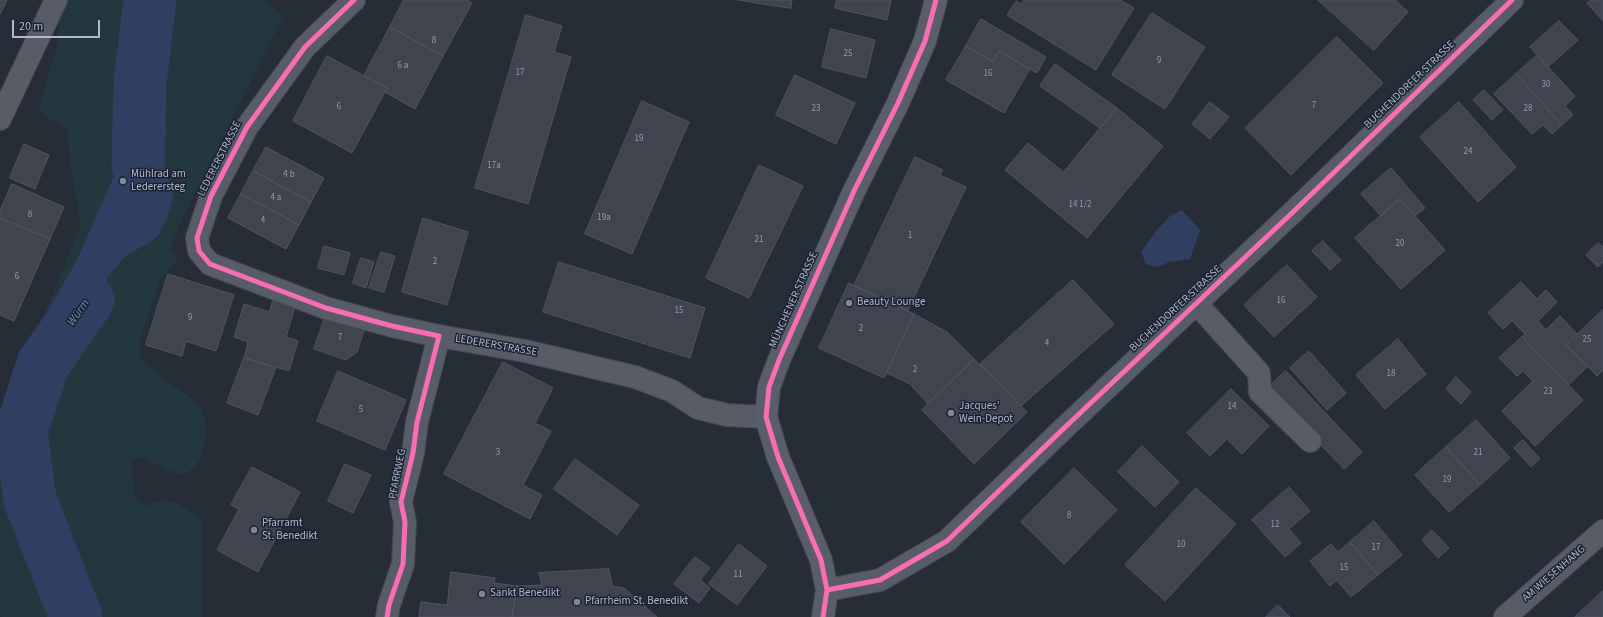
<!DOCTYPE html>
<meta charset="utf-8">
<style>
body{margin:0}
#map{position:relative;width:1603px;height:617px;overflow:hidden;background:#272d37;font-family:"Source Sans 3",sans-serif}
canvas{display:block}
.scale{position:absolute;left:12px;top:20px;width:88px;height:18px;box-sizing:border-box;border:2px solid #b0b8ca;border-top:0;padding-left:5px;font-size:12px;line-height:14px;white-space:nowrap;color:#b0b8ca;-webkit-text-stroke:3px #1a2233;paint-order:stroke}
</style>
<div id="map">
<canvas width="1603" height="617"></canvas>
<div class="scale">20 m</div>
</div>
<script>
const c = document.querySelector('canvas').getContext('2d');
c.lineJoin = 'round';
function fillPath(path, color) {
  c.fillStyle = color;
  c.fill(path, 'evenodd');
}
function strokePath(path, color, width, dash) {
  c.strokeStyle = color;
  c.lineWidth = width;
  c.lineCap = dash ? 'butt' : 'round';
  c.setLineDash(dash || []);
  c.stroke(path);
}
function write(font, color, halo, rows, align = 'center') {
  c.font = font + ' "Source Sans 3",sans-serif';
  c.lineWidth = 3;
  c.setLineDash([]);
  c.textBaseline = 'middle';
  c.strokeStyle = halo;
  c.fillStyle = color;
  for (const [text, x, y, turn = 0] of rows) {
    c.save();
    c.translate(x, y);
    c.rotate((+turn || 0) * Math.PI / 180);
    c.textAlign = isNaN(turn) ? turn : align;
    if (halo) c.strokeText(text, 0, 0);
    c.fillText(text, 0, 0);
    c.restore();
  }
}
const green = new Path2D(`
 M60,0H264L283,16L178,228L170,252L176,255L177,259L159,282L141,337L139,356C148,366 158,375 169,383C196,401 212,408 204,445C201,461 197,468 182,475L169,470L143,457L132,461L134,498L148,506C166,491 185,509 201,518L202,538L201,617H1L0,615V421L81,225L71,170L67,129L48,118L39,109L59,38L58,26Z`);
const water = new Path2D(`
 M153,84L164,89L166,98L155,122L167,129L161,147V174C164,177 170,180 173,184C178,193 163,231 156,238C145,246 132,251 122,259L46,359L37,349L49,309L78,258L117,169L128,130V110L140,93L147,86Z
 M1182,210L1200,230L1190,259L1169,262L1158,267L1146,264L1141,252L1156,231L1170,216Z`);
const river = new Path2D(`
 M138,166L140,83L150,0
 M76,617L30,500L21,432L43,364L88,300`);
const building = new Path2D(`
 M0,0H7L0,14Z
 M404,0H467L472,3L443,56L390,27Z
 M738,0H792L791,8Z
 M837,0H891L887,20L835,8Z
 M1024,0H1120L1134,8L1096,70L1007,15L1016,1L1021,4Z
 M1318,0H1395L1408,12L1374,50Z
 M1591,0H1603V21L1587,3Z
 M1152,13L1205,47L1165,109L1112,75Z
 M526,15L562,26L554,52L571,57L528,204L475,188Z
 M981,19L1046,57L1037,73L999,51L993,62L966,46Z
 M1559,21L1578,40L1548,67L1530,47Z
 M390,27L443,56L415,109L385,92L387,88L364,76Z
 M831,29L875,40L866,78L822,67Z
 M1337,37L1383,83L1291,175L1245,128Z
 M966,46L993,62L999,51L1030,69L1004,113L946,80Z
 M1537,55L1575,96L1565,106L1573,115L1562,125L1516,74Z
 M327,56L387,88L352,153L293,121Z
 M1055,64L1117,108L1100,128L1040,86Z
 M1516,74L1562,125L1552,134L1543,125L1532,134L1494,94Z
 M795,75L855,103L836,144L776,115Z
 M1484,90L1503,110L1492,120L1473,100Z
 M642,101L689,122L632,254L585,234Z
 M1210,102L1229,117L1210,139L1192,124Z
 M1459,102L1516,167L1478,202L1420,137Z
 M1117,108L1163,146L1087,238L1005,170L1028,143L1063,172Z
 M24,144L49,155L35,189L10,178Z
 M266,147L324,178L311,202L253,171Z
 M915,157L943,170L940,175L966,187L908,310L854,286Z
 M759,165L803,186L749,298L706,278Z
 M1391,168L1425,208L1415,216L1400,199L1381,216L1361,194Z
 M253,171L311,202L299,225L241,194Z
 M12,184L64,207L50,239L0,218V211Z
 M241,194L299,225L286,249L228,218Z
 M1400,199L1445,250L1401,289L1355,238Z
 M0,218L50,239L14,321L0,315Z
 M423,218L468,232L447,305L402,292Z
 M1323,241L1341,260L1330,270L1312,251Z
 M1598,243L1603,247V262L1598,267L1586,255Z
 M324,246L350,253L344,275L318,268Z
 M381,252L395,256L384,292L369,288Z
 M361,258L374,262L366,288L353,283Z
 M559,262L705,308L690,358L543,312Z
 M1287,265L1317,297L1274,337L1244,305Z
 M168,274L234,295L216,351L186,341L182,356L146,345Z
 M1073,280L1114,324L1021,406L980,364Z
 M1521,282L1537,299L1546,290L1557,302L1538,321L1546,330L1560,316L1577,334L1566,345L1587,367L1568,385L1522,337L1525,334L1512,321L1503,329L1488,313Z
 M849,283L914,314L884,378L819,348Z
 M273,301L295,307L286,337L298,341L289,371L244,358L248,342L234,337L244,304L269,312Z
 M1603,310V370L1597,376L1566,345Z
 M326,314L365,327L357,352L346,360L314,349Z
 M914,314L947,332L974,359L928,404L910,384L887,373Z
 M1522,337L1583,400L1535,446L1502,411L1533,381L1523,371L1517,376L1499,358Z
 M1398,339L1426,374L1385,409L1356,375Z
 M1309,351L1346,393L1327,410L1290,368Z
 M244,358L276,367L258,415L227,403Z
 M974,359L1027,412L974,464L922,410Z
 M503,362L553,388L535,423L551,431L523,485L542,495L530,519L444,474Z
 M338,371L406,400L385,450L317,421Z
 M1286,371L1362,452L1344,469L1267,389Z
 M1456,377L1471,392L1461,404L1446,389Z
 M1231,389L1269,426L1242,454L1227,439L1210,456L1187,433Z
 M1476,420L1510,458L1480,485L1446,447Z
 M1523,440L1540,459L1531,467L1514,448Z
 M1142,446L1179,482L1155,507L1118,472Z
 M1446,447L1480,485L1449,512L1415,475Z
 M575,459L639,505L617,535L554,489Z
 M345,464L371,475L353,513L328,501Z
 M252,467L300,492L258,572L217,550L239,509L231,505Z
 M1074,468L1117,510L1064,564L1021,522Z
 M1289,487L1310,511L1289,529L1301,543L1285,557L1252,520Z
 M1196,488L1236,524L1165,601L1125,565Z
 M1374,521L1402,555L1378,575L1350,542Z
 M1432,530L1449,548L1438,558L1422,540Z
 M1350,542L1378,575L1351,597L1337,580L1330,586L1310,561L1331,544L1338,552Z
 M739,544L767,566L737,605L709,584Z
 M695,557L710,568L700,580L710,588L699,603L674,584Z
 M609,569L612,586L624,588L657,617H512L517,586L542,585L539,573Z
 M451,572L495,578L494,583L517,586L512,617H419L421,602L447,605Z
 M1603,591V617H1575Z
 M1278,605L1290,617H1266Z`);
const minor = new Path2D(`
 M354,0L305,47L247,127L211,196L197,238L199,251L210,264L326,308L392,326L439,336L525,351L635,377L672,391L698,408L727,415L766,417
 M0,119L56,0
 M1196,303L1259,373L1260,392L1310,441
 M827,590L880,580L947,541L1060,432L1293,212L1512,0
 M387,617L389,605L403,564L405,522L401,502L413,453L417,422L439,336
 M1505,617L1603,531`);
const major = new Path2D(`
 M823,617L827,590L821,560L778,457L766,417L769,387L779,360L854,191L898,103L925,41L936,0`);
const cycleway = new Path2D(`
 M354,0L305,47L247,127L211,196L197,238L199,251L210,264L326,308L392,326L439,336L417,422L413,453L401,502L405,522L403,564L389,605L387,617
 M827,590L880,580L947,541L1060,432L1293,212L1512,0
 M823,617L827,590L821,560L778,457L766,417L769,387L779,360L854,191L898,103L925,41L936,0`);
const markers = [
 [123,181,4,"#808797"],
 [849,303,4,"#808797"],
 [951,413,4,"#808797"],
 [254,530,4,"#808797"],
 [482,594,4,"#808797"],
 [577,602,4,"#808797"]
];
const numberNames = [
 ["8",434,41],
 ["25",848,54],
 ["9",1159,61],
 ["6 a",403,66],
 ["17",520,73],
 ["16",988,74],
 ["30",1546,85],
 ["7",1314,106],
 ["6",339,107],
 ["23",816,109],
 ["28",1528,109],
 ["19",639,139],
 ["24",1468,152],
 ["17a",494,166],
 ["4 b",289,175],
 ["4 a",276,198],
 ["14 1/2",1080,205],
 ["8",30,215],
 ["19a",604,218],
 ["4",263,221],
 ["1",910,236],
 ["21",759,240],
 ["20",1400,244],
 ["2",435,262],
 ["6",17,277],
 ["16",1281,301],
 ["15",679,311],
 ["9",190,318],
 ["2",861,329],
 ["7",340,338],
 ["25",1587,340],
 ["4",1047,344],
 ["2",915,370],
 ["18",1391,374],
 ["23",1548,392],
 ["14",1232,407],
 ["5",361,410],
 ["3",498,453],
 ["21",1478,453],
 ["19",1447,480],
 ["8",1069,516],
 ["12",1275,525],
 ["10",1181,545],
 ["17",1376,548],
 ["15",1344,568],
 ["11",738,575]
];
const streetNames = [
 ["BUCHENDORFER STRASSE",1410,85,-44],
 ["LEDERERSTRASSE",220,159,-63],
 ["MÜNCHENER STRASSE",794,300,-66],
 ["BUCHENDORFER STRASSE",1176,309,-43],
 ["LEDERERSTRASSE",496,346,10],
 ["PFARRWEG",398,474,-79],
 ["AM WIESENHANG",1554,574,-41]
];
const poiNames = [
 ["Mühlrad am",131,175],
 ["Lederersteg",131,188],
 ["Beauty Lounge",857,303],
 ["Jacques’",959,407],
 ["Wein-Depot",959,420],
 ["Pfarramt",262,524],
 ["St. Benedikt",262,537],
 ["Sankt Benedikt",490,594],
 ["Pfarrheim St. Benedikt",585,602]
];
const waterNames = [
 ["Würm",79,313,-55]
];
fillPath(green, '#23373e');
fillPath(water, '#303f61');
strokePath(river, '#303f61', 53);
fillPath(building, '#3f444e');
strokePath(building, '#4f5560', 1);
strokePath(minor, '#444850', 24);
strokePath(major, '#444a54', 24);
strokePath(minor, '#585c66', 22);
strokePath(major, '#5a5e68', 22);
strokePath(cycleway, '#f96db3', 5);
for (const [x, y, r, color] of markers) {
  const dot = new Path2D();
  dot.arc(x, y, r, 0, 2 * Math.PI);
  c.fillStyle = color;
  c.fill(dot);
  strokePath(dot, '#1a2233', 1.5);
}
write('9px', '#949bab', null, numberNames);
write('11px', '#b0b8ca', '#1a2233', streetNames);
write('11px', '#b0b8ca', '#1a2233', poiNames, 'left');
write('italic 12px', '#748ab5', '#1a2233', waterNames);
</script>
